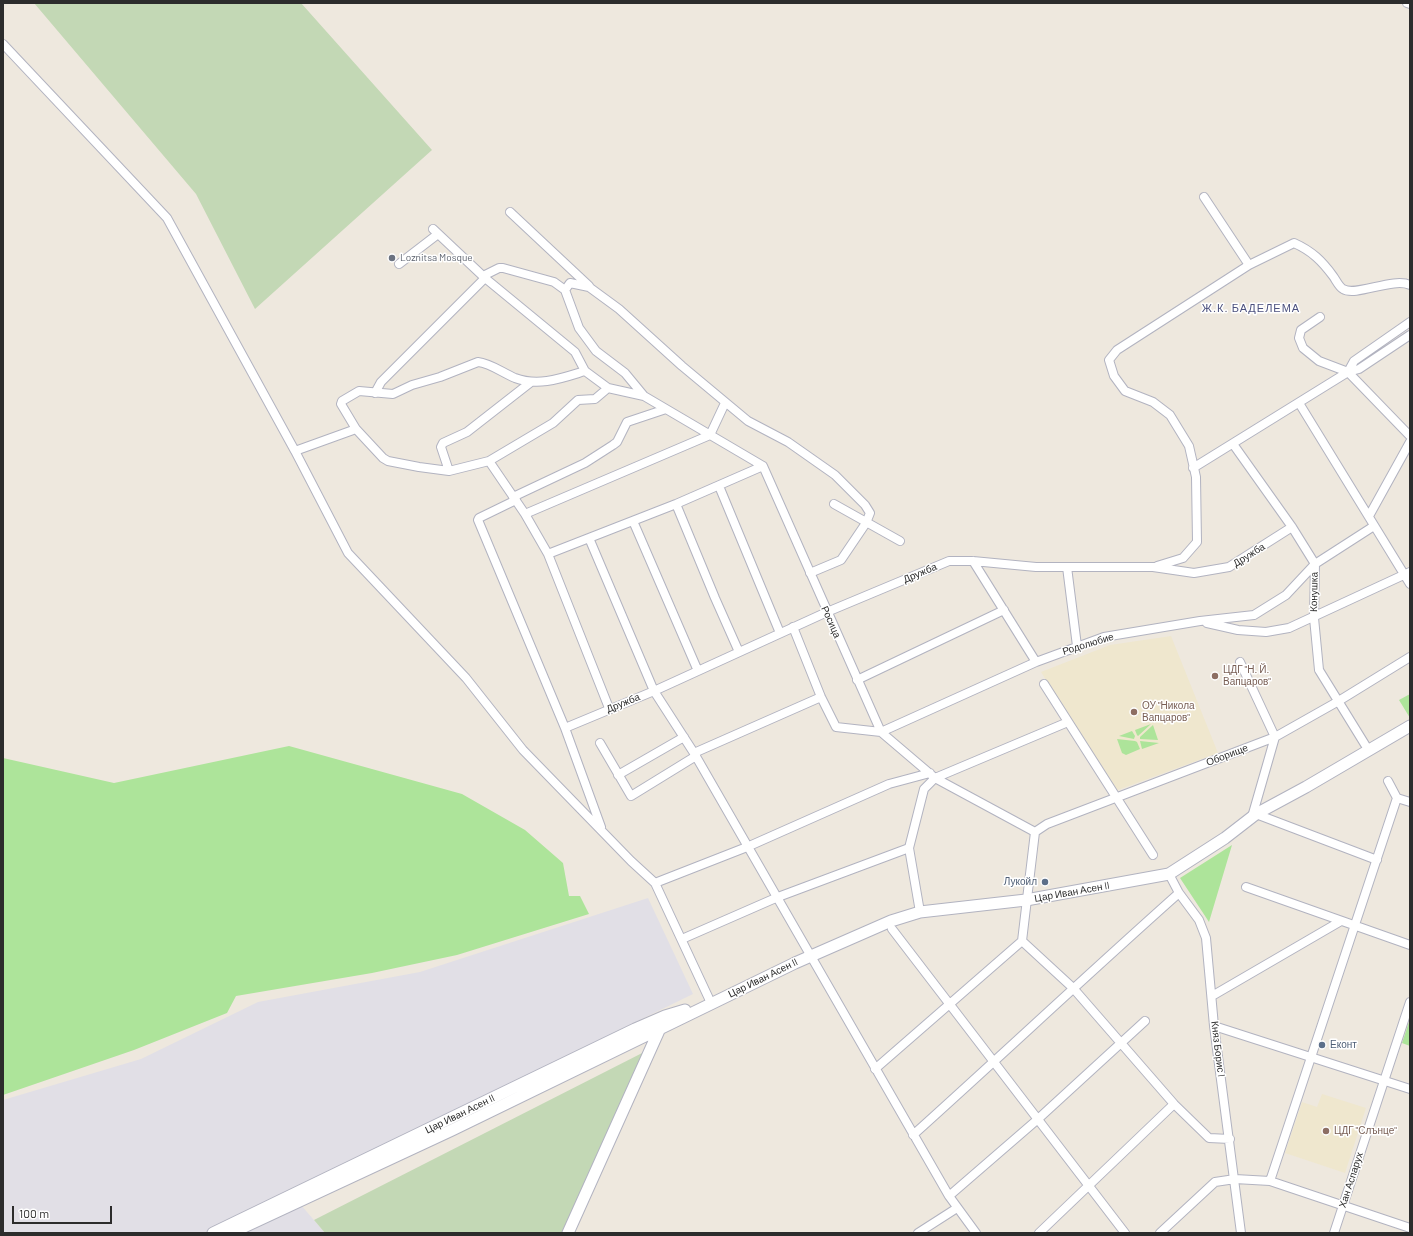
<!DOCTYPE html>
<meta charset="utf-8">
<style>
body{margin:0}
#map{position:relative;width:1413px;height:1236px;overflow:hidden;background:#eee8de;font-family:Barlow,sans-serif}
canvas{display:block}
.frame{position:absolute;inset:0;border:4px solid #2c2c2c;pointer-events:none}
.scale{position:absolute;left:12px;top:1206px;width:100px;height:18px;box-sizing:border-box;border:2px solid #2c2c2c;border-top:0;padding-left:5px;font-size:12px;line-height:14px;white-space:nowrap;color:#2c2c2c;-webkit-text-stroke:3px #fff;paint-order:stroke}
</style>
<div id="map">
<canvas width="1413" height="1236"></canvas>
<div class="frame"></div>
<div class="scale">100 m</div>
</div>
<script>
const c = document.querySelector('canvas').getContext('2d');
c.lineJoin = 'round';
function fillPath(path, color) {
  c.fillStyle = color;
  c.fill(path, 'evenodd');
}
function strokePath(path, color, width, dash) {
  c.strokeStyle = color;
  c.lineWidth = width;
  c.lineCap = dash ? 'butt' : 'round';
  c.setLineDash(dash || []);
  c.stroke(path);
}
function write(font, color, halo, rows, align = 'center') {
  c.font = font + ' Barlow,sans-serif';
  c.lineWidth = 3;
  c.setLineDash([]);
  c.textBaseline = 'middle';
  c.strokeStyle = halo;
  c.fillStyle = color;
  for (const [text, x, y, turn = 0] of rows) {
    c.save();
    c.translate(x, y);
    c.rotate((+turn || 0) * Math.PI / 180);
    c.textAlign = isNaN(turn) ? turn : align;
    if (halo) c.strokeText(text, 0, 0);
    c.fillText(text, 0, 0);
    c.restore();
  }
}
const industrial = new Path2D(`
 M648,898L693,994L289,1191L325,1233H3V1100L141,1059L258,1002L420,972Z`);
const education = new Path2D(`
 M1171,636L1218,753L1115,791L1041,672L1110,645Z
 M1322,1094L1366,1108L1345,1173L1285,1153L1302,1102L1317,1107Z`);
const green = new Path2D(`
 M1410,694V718L1399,700Z
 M1151,724L1138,736L1137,735L1135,730Z
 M1153,725L1158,740L1140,739V737Z
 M1132,731L1135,736L1134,739L1119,736Z
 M1117,739L1135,741L1137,742L1140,749L1126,755L1122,753Z
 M1140,741L1159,743L1142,749Z
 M289,746L462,794L525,830L563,863L569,896H580L589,914L457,955L372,973L236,996L227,1013L134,1050L3,1095V758L114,783Z
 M1232,845L1209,922L1180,878Z
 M1410,1019V1046L1402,1043Z`);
const cemetery = new Path2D(`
 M34,3H301L432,150L255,309L196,194Z
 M652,1048L565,1233H325L314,1220Z`);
const street = new Path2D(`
 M1407,3L1410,4
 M3,44L167,218L295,451L348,553L466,678L523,750L631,861L655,883L711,1003
 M1204,197L1249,265
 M510,212L589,286
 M433,229L485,278L575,352L585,371L608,388L644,396L763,466L881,732L935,778L1035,832
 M399,264L438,234
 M483,276L499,268H503L554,282L565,290L579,328L596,351L625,373L644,396
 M565,290L570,283L589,287L619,309L682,366L748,421L788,442L835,475L865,505L870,513L866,523L841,560L810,573
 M1320,317L1301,330L1299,338L1303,348L1319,361L1348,372L1410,436
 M585,371C562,378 539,387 515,378C503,373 490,363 478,362L440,377L412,385L393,394L359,391L342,401L341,404L356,429L383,458L388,461L419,467L449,471L489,461L553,423L578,400L595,399L608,388
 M1348,372L1354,361L1410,322
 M375,393L381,382L485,278
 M1299,403L1410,584
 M1233,444L1292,527L1315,564L1314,618L1319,670L1369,751
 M295,451L356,429
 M489,461L525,514L548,554L609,708
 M1193,468L1348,372L1359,369L1410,335
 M449,471L441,447L443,443L467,432L531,382
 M719,486L780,633
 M513,497L585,463L613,445L617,442L627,422L666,409
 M516,500L479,518L478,520L565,728L601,827
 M676,504L715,598L739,652
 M834,504L900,541
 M525,514L710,435L725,403
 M1369,516L1410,442
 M633,521L698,671
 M589,538L654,691L694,753L949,1196L976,1233
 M548,554L676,504L763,466
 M973,561L1036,662
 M1157,566L1183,558L1197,542L1196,477L1189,446L1170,415L1153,402L1125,391L1114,376L1109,360L1117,350L1249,265L1294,243C1312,251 1322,261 1333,276C1336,280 1339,287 1343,289C1356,297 1393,277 1410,285
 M1067,567L1077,646
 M1207,623L1238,630L1266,632L1289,628L1410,572
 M793,627L821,697L836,727L881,732L1036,662L1104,637L1200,621L1254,615L1286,595L1315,564L1374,526
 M1240,662L1275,737L1252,817
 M857,680L1004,610
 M1044,684L1153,855
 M565,728L654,691L827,612L949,561H973L1036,567H1153L1194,573L1229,567L1292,527
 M600,743L631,796L696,756
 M694,753L821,697
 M618,775L684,737
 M1397,798L1410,802
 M1256,814L1377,860
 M1035,832L1047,824L1275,737L1337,702L1410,657
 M1035,832L1022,941L1073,988L1174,1104L1209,1138L1230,1139
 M1169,874L1179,893L1199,920L1206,938L1214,1026L1241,1233
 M655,883L747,847L889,784L930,773
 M1246,887L1410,945
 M920,912L909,848L924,789L935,778L1068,722
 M892,929L1125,1233
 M682,939L778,897L909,848
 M1212,996L1341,921
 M1214,1026L1410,1089
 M875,1069L1022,941
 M913,1135C1002,1055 1089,973 1179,893
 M1270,1181L1397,798L1388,781
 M949,1196L1038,1119L1145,1021
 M918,1233L957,1208
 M1039,1233L1174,1104
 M1160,1233L1215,1182L1235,1179L1270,1181L1410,1228
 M1334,1233L1410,1002`);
const secondary = new Path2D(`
 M213,1233L635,1029L665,1016L685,1010
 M231,1233L452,1130L795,963L891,921L920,912L1026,900L1169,874L1225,838L1256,814L1306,787L1410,726
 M568,1233L661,1026`);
const markers = [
 [392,258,4,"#6b7280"],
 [1215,676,4,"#8d6e63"],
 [1134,712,4,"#8d6e63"],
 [1045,882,4,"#5c6f8a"],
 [1322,1045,4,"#5c6f8a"],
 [1326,1131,4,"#8d6e63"]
];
const worshipNames = [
 ["Loznitsa Mosque",400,258]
];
const streetNames = [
 ["Дружба",1249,555,-32],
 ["Дружба",920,573,-23],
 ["Конушка",1314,592,-89],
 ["Росица",831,622,66],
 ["Родолюбие",1088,644,-17],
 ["Дружба",623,703,-22],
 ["Оборище",1227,755,-21],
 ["Цар Иван Асен II",1072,892,-10],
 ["Цар Иван Асен II",763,978,-26],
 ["Княз Борис I",1218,1049,83],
 ["Цар Иван Асен II",460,1114,-26],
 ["Хан Аспарух",1351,1180,-72]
];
const educationNames = [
 ["ЦДГ \"Н. Й.",1223,670],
 ["Вапцаров\"",1223,682],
 ["ОУ \"Никола",1142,706],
 ["Вапцаров\"",1142,718],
 ["ЦДГ \"Слънце\"",1334,1131]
];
const serviceNames = [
 ["Лукойл",1037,882],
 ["Еконт",1330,1045,"left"]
];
const neighbourhoodNames = [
 ["Ж.К. БАДЕЛЕМА",1251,308]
];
fillPath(industrial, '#e1dfe6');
fillPath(education, '#efe7ce');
fillPath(green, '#ade49a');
fillPath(cemetery, '#c3d8b5');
strokePath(street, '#b2b3c0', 10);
strokePath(secondary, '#b2b3c0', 13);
strokePath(street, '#fff', 8);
strokePath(secondary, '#fff', 11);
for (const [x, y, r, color] of markers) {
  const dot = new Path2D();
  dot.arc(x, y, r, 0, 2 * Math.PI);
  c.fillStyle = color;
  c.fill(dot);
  strokePath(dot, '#fff', 1.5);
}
write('10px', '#5b616d', '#fff', worshipNames, 'left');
write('10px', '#2c2c2c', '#fff', streetNames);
write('10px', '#785e54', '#fff', educationNames, 'left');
write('10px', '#4e5e75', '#fff', serviceNames, 'right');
c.letterSpacing = '1px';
write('11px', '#4b507e', '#fff', neighbourhoodNames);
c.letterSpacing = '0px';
</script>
